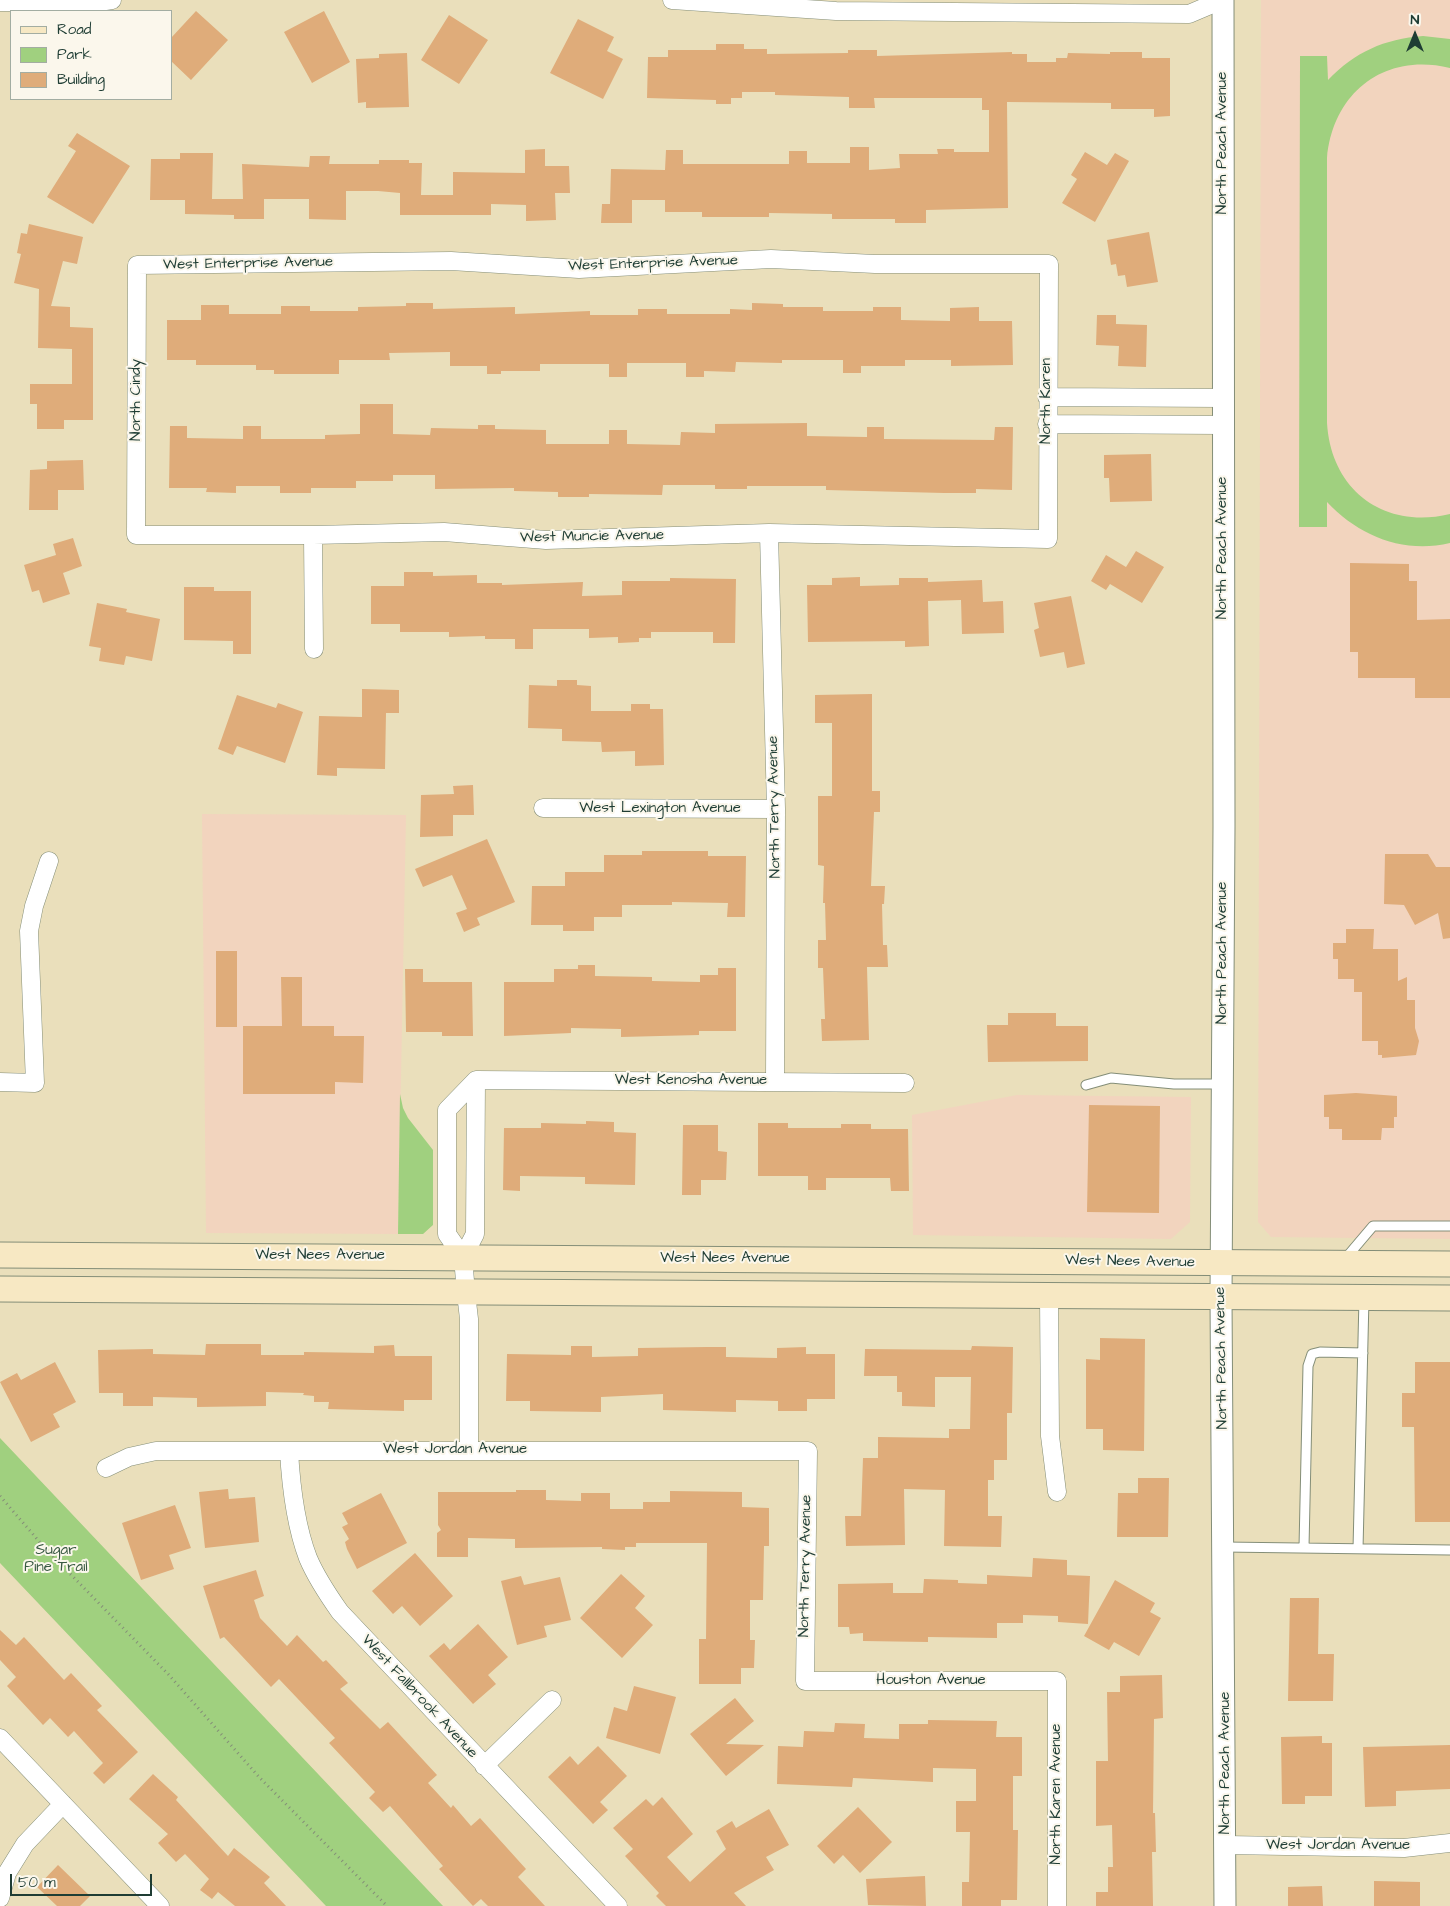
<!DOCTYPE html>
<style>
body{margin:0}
#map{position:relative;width:1450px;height:1906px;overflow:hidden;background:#eadfbb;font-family:"Architects Daughter",sans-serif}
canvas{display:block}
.legend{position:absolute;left:10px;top:10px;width:162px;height:90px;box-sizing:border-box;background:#fbf7ec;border:1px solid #a3ada2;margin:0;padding:6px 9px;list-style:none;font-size:15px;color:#1f3d34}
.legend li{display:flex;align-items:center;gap:10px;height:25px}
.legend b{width:25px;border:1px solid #a3ada2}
.north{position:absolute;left:1390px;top:10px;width:50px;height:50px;-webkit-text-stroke:4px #fbf7ec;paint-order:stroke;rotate:0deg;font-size:14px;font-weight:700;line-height:20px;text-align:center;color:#1f3d34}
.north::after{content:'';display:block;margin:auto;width:18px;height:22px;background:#1f3d34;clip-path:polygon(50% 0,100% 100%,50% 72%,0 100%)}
.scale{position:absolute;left:10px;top:1874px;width:142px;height:22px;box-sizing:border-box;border:2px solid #1f3d34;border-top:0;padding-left:6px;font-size:15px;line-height:18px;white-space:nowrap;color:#1f3d34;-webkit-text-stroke:4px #fbf7ec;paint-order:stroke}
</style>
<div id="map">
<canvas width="1450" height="1906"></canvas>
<ul class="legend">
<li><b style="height:6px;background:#f7e8c3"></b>Road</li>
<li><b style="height:14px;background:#a0d07f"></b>Park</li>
<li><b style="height:14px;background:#dfac7a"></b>Building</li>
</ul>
<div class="north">N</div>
<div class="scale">50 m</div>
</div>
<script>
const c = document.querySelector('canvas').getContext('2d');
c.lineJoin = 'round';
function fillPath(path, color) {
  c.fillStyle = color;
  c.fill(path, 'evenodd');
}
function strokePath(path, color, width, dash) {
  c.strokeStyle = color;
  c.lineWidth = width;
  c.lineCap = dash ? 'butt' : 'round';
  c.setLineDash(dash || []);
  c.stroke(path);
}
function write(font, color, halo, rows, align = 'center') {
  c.font = font + ' "Architects Daughter",sans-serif';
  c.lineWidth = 4;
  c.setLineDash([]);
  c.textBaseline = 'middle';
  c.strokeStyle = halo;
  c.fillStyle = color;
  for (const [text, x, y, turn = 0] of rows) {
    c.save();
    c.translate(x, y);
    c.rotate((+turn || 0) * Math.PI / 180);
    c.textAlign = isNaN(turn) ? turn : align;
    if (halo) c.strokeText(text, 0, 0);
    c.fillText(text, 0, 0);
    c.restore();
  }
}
const built = new Path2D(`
 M1261,0H1450V1239L1271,1237L1258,1222Z
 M202,814L406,815L398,1234L206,1233Z
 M1017,1095L1191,1097L1190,1222L1171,1239L913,1235L912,1115Z`);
const green = new Path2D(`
 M1423,36L1450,39V68C1385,52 1333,92 1327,158V423C1331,490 1384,530 1450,514V543C1403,554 1359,536 1327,502V527H1299L1300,56H1327L1328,80C1355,52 1384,39 1423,36Z
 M400,1094L403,1108L408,1118L433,1150V1225L423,1234H398Z
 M0,1438L443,1906H326L0,1563Z`);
const building = new Path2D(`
 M196,11L228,40L191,80L171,61V38Z
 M324,11L350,62L312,83L284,32Z
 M449,15L488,40L459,84L421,60Z
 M578,19L614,37L607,51L623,59L603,99L550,73Z
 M716,44H744V49H767V54L848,53V50H877V56L1012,52V54H1027V62H1056V58H1067L1068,53L1110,54V52H1142V58H1170V116L1154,117V109H1111V103L1007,102L1008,208L926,210V223H895V219H832V214L769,213V217H702V212H665V200H632V223H601L602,204H610L611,169L665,170L666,150H683V164H789V151H807V163H850V147H869V170L900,168L899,154H938L937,149H954V152H989V110H982V98H874L875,108H849V97L775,95V92H742V98H731V104H716V100L647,98L648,57H668V50H716Z
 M407,53L409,107L366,108V102L358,103L356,59L379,58V54Z
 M77,133L130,166L93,224L47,197L76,151L68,146Z
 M545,149V166H569L570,193H555L556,220L526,221V205L491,204V215H400V193L378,191H346V220L309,219V199H264V219H234V215L185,214V200H150L151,159H180V153H213L212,199H243L242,164L309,167L310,156H330L329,164H379V160H409V163H422L421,195H453V172L525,173V150Z
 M1085,152L1107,165L1115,153L1129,161L1095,222L1062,203L1077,179L1071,175Z
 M29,224L83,237L77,264L63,261L51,306L70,307V327L93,328V420H64V429H37V404H30V384H72V349L38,348L39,289L14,283L21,254L17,253L21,233L27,234Z
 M1149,232L1158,282L1127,287L1125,275L1118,276L1116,264L1111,265L1107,240Z
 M406,303H433V309L515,307V314L590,311V315H638V309H667V314H730V309L752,310V303L783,304V307H823V311H873V307H901V320L950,321V308L979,307V321H1012L1013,365L951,366V360H905V366H861V373H843V360H782V363L736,362L735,372L704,371V377H686V363H627V377H609V364H540V371H501V374H487V366H450V352L389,353L390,360H339V374H274V370H256V365H196V360H167V320H201V305H229V314H281V306H310V311H358V307L406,306Z
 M1097,315H1116V324L1147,325L1146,367L1118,366L1119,346L1096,345Z
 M360,404H393V434L430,435L431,428L478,429V425H495V429L546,430V444H609V430H627V444L680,445L681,432L715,433V424L807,423V436L867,437V427H884V439L994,440L995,427H1013L1012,490L976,489V493H944L826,490V486H747V489H715V485H663L662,495L589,494V497H558V492L514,491V488L435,489V475H393V481H356V488H311V493H280V486H236V493L206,492L207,488H169L170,426H187V438L243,439V426H261V439H325V435L360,434Z
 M1151,454L1152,501L1110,502L1109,478H1104V455Z
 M83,460L84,490H58V510H29L30,470L47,469V461Z
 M73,538L82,566L63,573L70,594L43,603L39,590L32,592L24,565L56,555L53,544Z
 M1136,551L1164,567L1142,603L1110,584L1106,590L1091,581L1106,555L1126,567Z
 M1350,563L1409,564V581H1417V620L1450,619V698H1415V678H1358V652H1350Z
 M404,572H433V576L477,575V583H502V585L583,582L582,596L622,595V581H670V578L736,579L735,643H713V632H651V638H639V642L618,643V637L589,638V629H533V649H515V639H485V636L449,637V632H400V624H371V586H404Z
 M860,577V586L899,585V578H928V582L982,580L983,602L1003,601L1004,633L962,634L961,600L928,601L929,646L905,647V641L808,642L807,585H832V578Z
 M184,587H214V591H251V654H233V641L184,640Z
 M1071,596L1085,664L1067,668L1064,652L1040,657L1034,630L1039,628L1034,603Z
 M97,603L127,609L126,612L160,619L152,661L126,656L124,665L99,661L101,648L89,646Z
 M557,680H577V685L591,686V711H631V704H650V709H663L664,765L635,766V751L602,752L601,742L562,741V729L528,728L529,685L557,686Z
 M362,689L399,690V713H386L385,769L337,768V776L317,775L319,716L362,717Z
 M872,694V791H880V812H874L871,886H885L884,904H882L883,945H887L888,967H867L869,1040L822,1041L821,1019H825L823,968H818V940H826L825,903H823L824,866L818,865V796H832V723H815V695Z
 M237,695L276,708L278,703L303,712L285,763L237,746L233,755L218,749Z
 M473,785L474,815H453V836L420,837L421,795L454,794L453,786Z
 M487,839L515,902L477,918L480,925L464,932L456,913L467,909L452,875L423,887L415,869Z
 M642,851H708V856H746L745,917H727L728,903L672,902V905H622V917H594V931H563V925H531L532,886H565V872H604V855H642Z
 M1385,854H1428L1436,867H1450V938L1443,939L1438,913L1415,925L1404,905L1384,904Z
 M1346,929H1374L1373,949H1398V981L1407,977V1000H1415V1028L1419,1041L1416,1055L1382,1058V1055H1378V1041H1362V992H1354V979H1338V959H1333V943H1346Z
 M216,951H237V1027H216Z
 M578,965H595V976L652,977V981L700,982V975H718V968H736V1031H699V1035L621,1037V1029L571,1028V1033L504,1036V982H554V969H578Z
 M405,969H423V982H472L473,1036H442V1032H406Z
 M281,977H302V1026H334V1036H364L363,1083L335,1082V1094H243V1026H282Z
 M1008,1013H1056V1026H1088V1061L988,1062L987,1025H1008Z
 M1356,1093L1397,1096V1117H1394V1128H1382L1381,1140H1342V1129H1329V1117H1324V1095Z
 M1089,1105L1160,1106L1159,1213L1087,1212Z
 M586,1121L614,1122V1132L636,1133L635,1185L585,1184V1177L520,1176V1191L503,1190L504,1128H541V1123L586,1124Z
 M758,1123H788V1128H841V1124H871V1129H908L909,1191H891L890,1178H826V1190H808V1176H758Z
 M683,1125H718V1151L727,1152L726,1180H701V1195H682Z
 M1100,1338L1145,1339L1144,1451L1103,1450V1429H1086V1359L1100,1360Z
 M206,1344H261V1355H304V1352L374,1353V1346L394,1345L395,1356H432V1400H404V1411L328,1409L329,1402H314V1396L303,1395L304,1393L266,1392V1406L197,1407V1398L153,1397V1406H123V1393H99L98,1350L153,1349V1354L205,1355Z
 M571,1346H592V1357L638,1356V1348L707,1347H726V1357L777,1358V1348L806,1347V1354H835V1399H807V1411H778V1401L736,1400V1412L663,1410V1394L601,1397V1412L530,1411V1401H506L507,1354L571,1355Z
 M972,1346L1013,1347L1012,1413H1007V1460H994V1480H988V1516H1002L1001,1547L944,1546L945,1490L904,1489L905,1545L846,1546L845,1516H861L863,1458H878V1437L949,1438V1429H970L971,1377H935V1407L902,1406V1392H897V1376H864L865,1349L971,1350Z
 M55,1362L76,1402L53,1414L60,1427L31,1442L0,1382L17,1373L21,1380Z
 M1415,1362H1450V1522H1415L1414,1427H1402V1393H1415Z
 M1138,1478H1169L1168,1537H1117L1118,1493H1138Z
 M228,1489L229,1499L255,1497L259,1542L205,1548L199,1492Z
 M516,1490H546V1500L581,1501V1493H610V1509H643V1502H670V1491L742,1492V1507L769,1508V1546H764L763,1600H750V1640H755L754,1668H741V1684H699V1639H706L707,1543H636V1547H625V1550L602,1549V1547L515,1548V1539L468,1538V1557H437V1533L441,1530L438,1525V1492H516Z
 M381,1493L407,1543L357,1569L347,1549L345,1542L349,1539L342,1527L348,1524L342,1513Z
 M175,1505L191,1548L169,1555L174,1569L141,1580L122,1523Z
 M415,1553L453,1596L420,1626L402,1606L393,1614L372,1591Z
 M1033,1558L1067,1560V1575L1090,1576L1088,1624L1058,1622V1616L1023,1615V1623H997V1638L928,1637V1642L863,1641V1633L850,1634L849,1627H838V1584L893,1583V1593H923L924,1579L958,1580V1583L987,1584V1575L1032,1577Z
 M256,1570L264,1596L254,1600L260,1618L287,1646L297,1635L323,1662L326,1660L348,1683L340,1689L380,1729L388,1722L437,1775L428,1783L451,1808L453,1805L471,1826L480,1818L526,1869L518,1877L545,1906H488L481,1899L473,1906L439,1869L443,1866L390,1806L383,1812L369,1798L375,1792L329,1743L335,1738L279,1679L271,1687L224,1637L220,1639L203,1586Z
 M621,1574L645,1596L635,1608L653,1625L622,1658L580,1618Z
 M521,1576L524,1585L560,1577L571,1620L544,1626L547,1637L517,1645L501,1581Z
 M1115,1580L1155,1603L1150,1612L1161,1618L1139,1656L1114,1642L1109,1650L1084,1636Z
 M1290,1598H1319L1318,1654H1334L1333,1701H1288Z
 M478,1624L508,1657L488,1675L496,1684L473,1704L429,1656L444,1643L450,1650Z
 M0,1630L16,1645L24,1637L64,1680L71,1673L102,1706L97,1710L138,1752L104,1784L93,1773L103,1763L74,1731L68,1737L50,1718L43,1725L7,1686L16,1677L0,1660Z
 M1162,1675L1163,1718L1154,1719L1153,1813H1155L1156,1852H1152L1153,1906H1096V1892H1108V1867H1113L1112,1825L1096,1826V1761H1108L1107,1692H1120V1676Z
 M634,1686L676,1697L660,1754L606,1738L614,1707L627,1711Z
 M735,1698L754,1721L726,1744L764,1745L726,1776L690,1734Z
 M928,1720L997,1721L996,1737H1022V1776H1013V1830H1018L1017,1900H1001V1906H962V1882H969L970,1832H956V1801H976V1769L933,1768V1782L853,1778L852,1787L777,1784L778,1746L803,1747L804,1731L834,1732L835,1723L865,1724L864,1738L899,1739V1724H928Z
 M1322,1736V1743H1332V1796H1305V1804H1282L1281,1737Z
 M1450,1745V1789L1396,1791V1806L1365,1807L1363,1747Z
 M598,1746L627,1776L600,1802L608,1810L593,1824L548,1777L570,1756L578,1765Z
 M153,1774L178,1797L176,1800L228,1856L234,1848L270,1877L264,1883L286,1906H235L218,1892L212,1899L200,1890L209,1879L185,1854L176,1862L158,1843L168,1834L129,1799Z
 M662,1797L693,1834L667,1857L690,1882L726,1849L716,1831L732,1821L736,1828L769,1809L789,1845L766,1857L774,1870L734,1893L746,1906H666L656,1896L659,1893L625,1856L633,1849L613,1828L646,1799L653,1806Z
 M858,1807L892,1842L860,1873L843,1855L834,1864L817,1846Z
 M58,1865L90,1896L80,1906H57L37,1887Z
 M925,1876L926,1906L868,1905L866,1879Z
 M1374,1881L1420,1882V1906H1374Z
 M1322,1886L1323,1906H1288V1887Z`);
const path = new Path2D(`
 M0,1496L44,1547L168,1674L259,1777L387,1906`);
const service = new Path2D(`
 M1086,1085L1111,1078L1174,1084H1223
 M1345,1259L1373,1226H1450
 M1224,1547L1450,1550
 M1304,1547L1308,1366L1312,1354L1320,1352L1363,1353
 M1358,1549L1364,1298`);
const minor = new Path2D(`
 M672,0L836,11L1189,14L1222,0
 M0,2L92,3L112,0
 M771,259L875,264H1049L1048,539L769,533L546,540L444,532L313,535H136L137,265L451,261L579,269Z
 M1047,397L1223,398
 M1047,424L1223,425
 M769,533L776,809L775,1082
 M313,535L314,649
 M543,808L776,809
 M476,1080L905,1083
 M0,1082L35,1083L29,931L34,906L49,861
 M463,1257L475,1234L476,1080
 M1049,1296L1050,1436L1057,1492
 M469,1450V1319L466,1293L463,1257L447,1234V1110L476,1080
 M289,1451C291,1487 295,1524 308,1558C316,1577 328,1595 340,1612L618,1906
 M106,1468L129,1457L156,1451H808L805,1681H1057V1906
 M0,1738L160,1906
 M484,1766L552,1700
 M1226,1845L1404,1848L1450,1843
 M0,1898L7,1873L25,1844L63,1804`);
const tertiary = new Path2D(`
 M1223,0L1224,826L1221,1298L1225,1906`);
const secondary = new Path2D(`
 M0,1255L1450,1264
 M0,1289L1450,1298`);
const streetNames = [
 ["North Peach Avenue",1223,143,-90],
 ["West Enterprise Avenue",248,264,-1],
 ["West Enterprise Avenue",653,264,-2],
 ["North Cindy",137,400,-90],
 ["North Karen",1047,401,-90],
 ["West Muncie Avenue",592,537,-1],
 ["North Peach Avenue",1223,548,-90],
 ["North Terry Avenue",775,807,-91],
 ["West Lexington Avenue",660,809],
 ["North Peach Avenue",1223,953,-90],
 ["West Kenosha Avenue",691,1081],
 ["West Nees Avenue",320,1256],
 ["West Nees Avenue",725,1259],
 ["West Nees Avenue",1130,1262,1],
 ["North Peach Avenue",1222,1358,-91],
 ["West Jordan Avenue",455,1450],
 ["North Terry Avenue",806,1566,-89],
 ["Houston Avenue",931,1681],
 ["West Fallbrook Avenue",419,1697,47],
 ["North Peach Avenue",1226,1763,-90],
 ["North Karen Avenue",1057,1794,-90],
 ["West Jordan Avenue",1338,1846]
];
const parkNames = [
 ["Sugar",56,1551],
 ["Pine Trail",56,1568]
];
fillPath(built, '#f2d4be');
fillPath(green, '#a0d07f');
fillPath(building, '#dfac7a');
strokePath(service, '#848e78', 11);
strokePath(minor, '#848e78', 19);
strokePath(tertiary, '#848e78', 23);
strokePath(secondary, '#848e78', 27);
strokePath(path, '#848e78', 3, [1, 4]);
strokePath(service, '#fff', 9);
strokePath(minor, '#fff', 18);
strokePath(tertiary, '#fff', 21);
strokePath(secondary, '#f7e8c3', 25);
write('15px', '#1f3d34', '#fbf7ec', streetNames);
write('15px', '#395a43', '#fbf7ec', parkNames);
</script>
